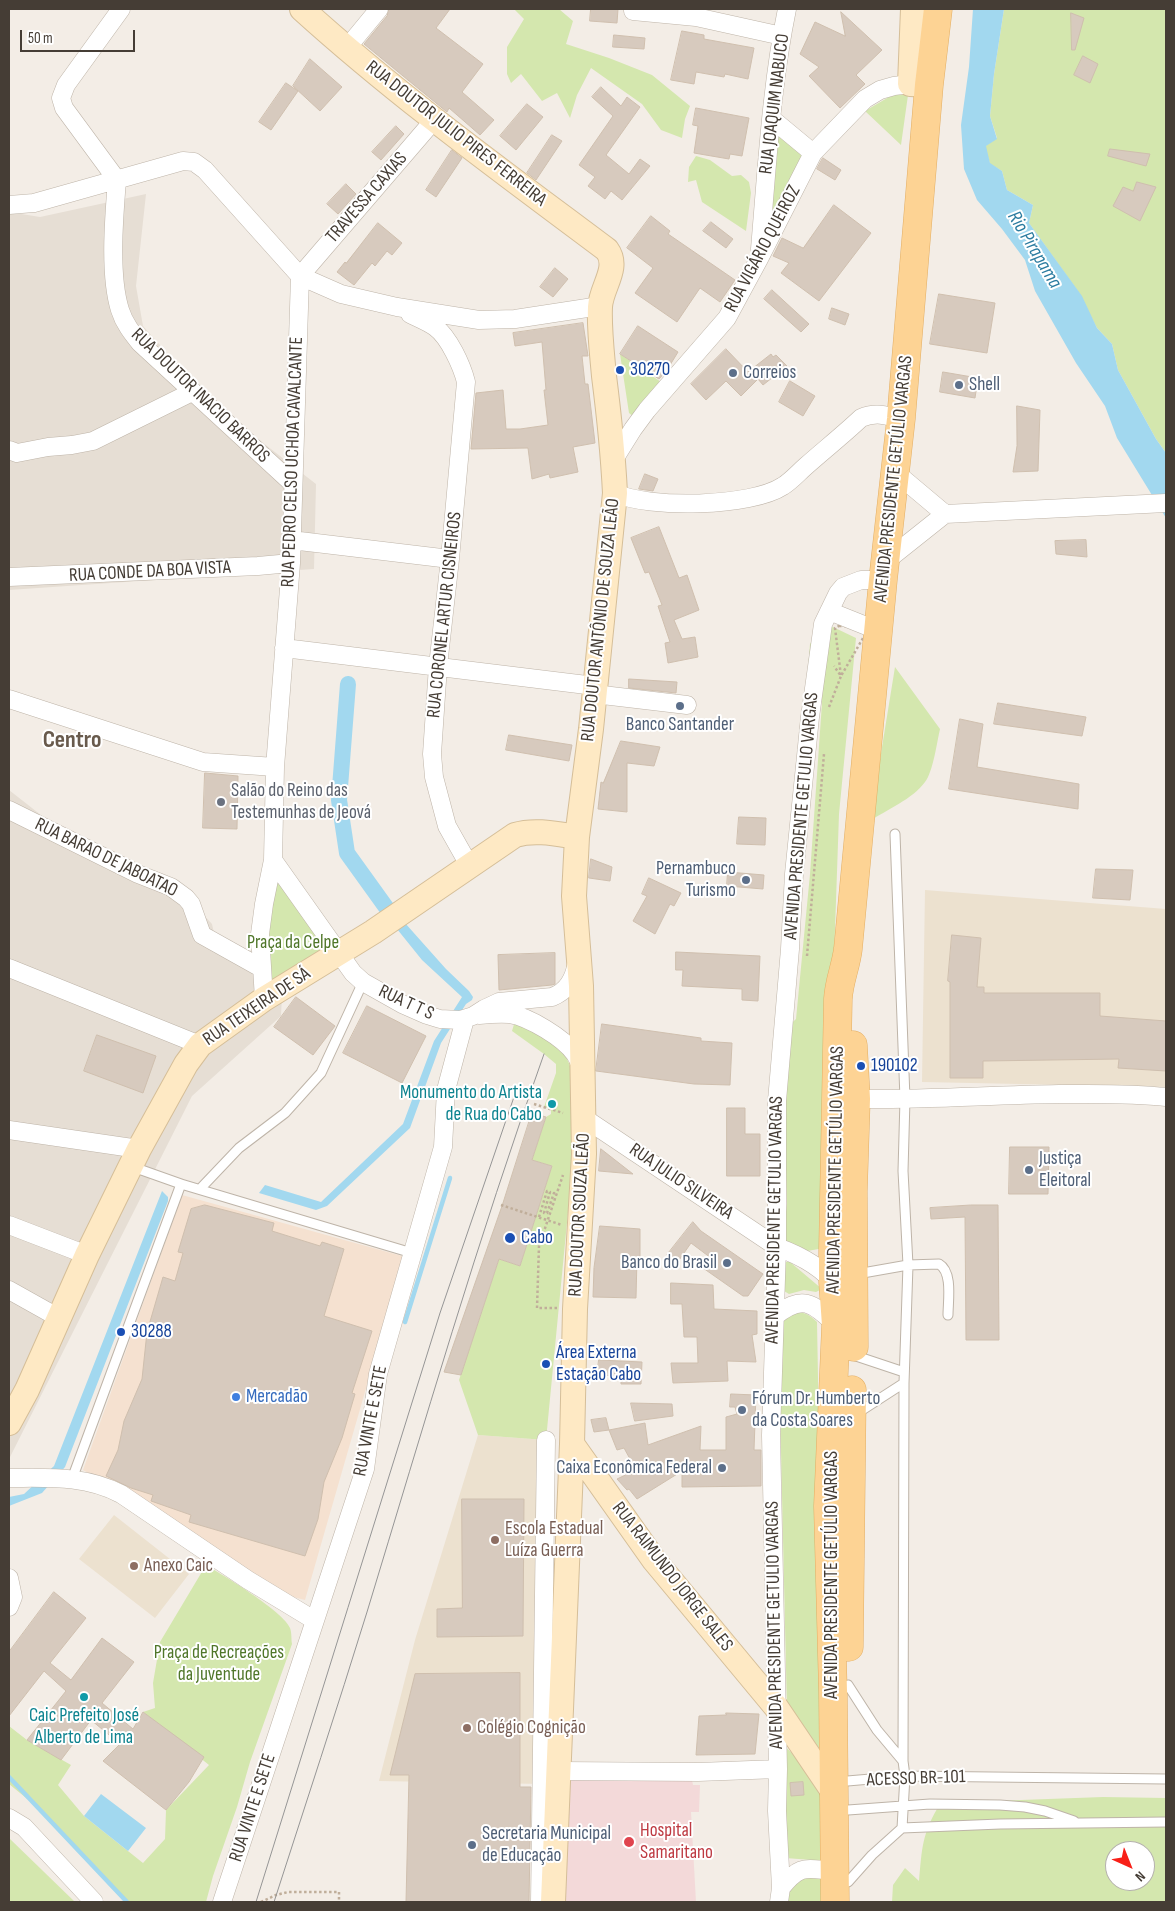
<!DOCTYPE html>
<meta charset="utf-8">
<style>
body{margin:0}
#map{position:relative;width:1175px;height:1911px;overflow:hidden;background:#f3ede6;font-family:"Sofia Sans Condensed",sans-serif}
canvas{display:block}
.frame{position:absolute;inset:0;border:10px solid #453d35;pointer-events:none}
.north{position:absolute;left:1105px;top:1841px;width:50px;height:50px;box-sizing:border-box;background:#fff;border:1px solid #b5b1ae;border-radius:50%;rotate:136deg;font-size:14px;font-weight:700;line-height:20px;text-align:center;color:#453d35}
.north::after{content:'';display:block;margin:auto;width:18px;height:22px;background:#f82018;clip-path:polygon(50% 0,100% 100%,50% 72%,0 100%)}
.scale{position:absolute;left:20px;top:30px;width:115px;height:22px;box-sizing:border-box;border:2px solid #453d35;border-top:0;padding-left:6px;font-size:15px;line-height:18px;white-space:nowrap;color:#453d35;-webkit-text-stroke:4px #fff;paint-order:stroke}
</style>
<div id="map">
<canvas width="1175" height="1911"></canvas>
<div class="frame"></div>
<div class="north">N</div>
<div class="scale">50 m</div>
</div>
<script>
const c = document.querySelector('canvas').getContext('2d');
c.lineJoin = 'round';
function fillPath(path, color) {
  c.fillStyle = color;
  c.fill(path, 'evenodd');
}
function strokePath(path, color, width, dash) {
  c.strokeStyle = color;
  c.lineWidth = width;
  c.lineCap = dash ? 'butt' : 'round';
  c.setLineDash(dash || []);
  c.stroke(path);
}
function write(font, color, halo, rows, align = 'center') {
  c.font = font + ' "Sofia Sans Condensed",sans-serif';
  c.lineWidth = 4;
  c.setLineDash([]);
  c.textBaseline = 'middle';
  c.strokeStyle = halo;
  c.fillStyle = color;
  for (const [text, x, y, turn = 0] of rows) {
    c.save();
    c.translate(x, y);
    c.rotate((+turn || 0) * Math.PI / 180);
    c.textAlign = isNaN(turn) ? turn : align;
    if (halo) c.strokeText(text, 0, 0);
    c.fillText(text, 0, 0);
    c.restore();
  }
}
const residential = new Path2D(`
 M146,194L136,286L143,326L213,404L316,484L314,569L9,590V212L40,217Z
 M9,790L101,862L190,900L212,924L218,951L283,974L281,1016L192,1096L9,1459Z`);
const commercial = new Path2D(`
 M182,1195L402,1256L403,1260L305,1600L285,1595L83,1470Z`);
const education = new Path2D(`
 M925,890L1166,909V1087L922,1082Z
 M478,1435L546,1440L542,1784L379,1781L415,1640Z
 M114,1515L189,1574L155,1618L79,1559Z`);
const medical = new Path2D(`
 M572,1780H692L693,1785H700L699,1812H691L696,1902H564L565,1784Z`);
const green = new Path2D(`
 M514,9H559L573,21L566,44L609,58L652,75L690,106L685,119L682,138L661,130L642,104L591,68L577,95L570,118L557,93L542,101L521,74L511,83L507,74V47L524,19Z
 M1004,9H1166V453L1156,439L1118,370L1112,344L1097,328L1077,290L1029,223L1033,205L1007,190L1002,171L990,164L985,146L997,138L990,116L994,74Z
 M894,94L908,95L901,145L865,111Z
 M772,119L813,153L759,259Z
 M696,156L710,160L732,176L741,175L749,182L751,193L746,231L702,202L696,180L688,182L689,167Z
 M620,354L661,382L634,417L629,413Z
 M833,627L856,638L839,814L824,1248L802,1252L782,1243L787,1204L782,1032L796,1019L810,874L822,703L807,683L810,644L817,633Z
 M895,667L940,729C937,742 933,772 925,782C913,799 886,810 870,821Z
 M273,860L340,953L264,999Z
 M515,1021C531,1029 559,1043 567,1059C570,1064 571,1070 572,1075L571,1181L546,1440L478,1435L459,1380L499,1259L520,1266L552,1166L532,1160L546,1117L551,1114V1109L544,1107L556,1073V1064L544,1054L512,1031Z
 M786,1262H790L822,1289L816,1292L804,1290L789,1294L784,1291L783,1266Z
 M788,1311C801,1311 808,1313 817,1322L825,1762L787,1710L778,1323Z
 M206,1565C223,1575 284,1612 290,1628C292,1633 291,1639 292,1644L250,1762L237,1807L213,1876L206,1902H127L42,1811L9,1784V1726L27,1740L71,1765L58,1785L84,1816L143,1863L165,1839L166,1810L209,1765L143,1712L155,1708L153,1683L160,1642Z
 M785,1746L819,1782L826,1861L785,1858Z
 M1103,1797L1166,1798V1902H892L893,1885L905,1868L919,1881C922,1848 922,1833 940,1804L966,1802ZM1115,1851H1145V1881H1115Z
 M9,1838L75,1902H9Z
 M835,1871V1902H779L790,1877Z`);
const water = new Path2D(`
 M973,9H1004L994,74L990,116L997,139L986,146L990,163L1002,171L1007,190L1033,205L1029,223L1082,296L1097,328L1112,344L1118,370L1156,439L1166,453V518L1117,438L1105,406L1076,363L1035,291L1025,260L1002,229L977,200L964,169L961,125L969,67Z
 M405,923L446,969L469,991L473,997L472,1000L466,1004L441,1043L410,1128L327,1206L316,1210L259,1193L265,1185L321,1202L403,1124L434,1041L462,997L422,960L397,929Z
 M162,1191L168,1197V1201L65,1467L42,1493L9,1506V1497L24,1494L54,1466Z
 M101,1794L146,1828L128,1851L84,1816Z`);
const stream = new Path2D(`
 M405,1322L450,1178
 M9,1777L127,1902`);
const canal = new Path2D(`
 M348,684L339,800L347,853L388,910`);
const building = new Path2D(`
 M389,9H450L436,28L483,64L462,92L494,120L480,135L449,108L447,112L364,44L387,16Z
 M591,9H618L617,23L590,21Z
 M841,12L882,50L856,75L865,84L840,108L809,76L819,67L800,54L815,22L845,36Z
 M1071,13L1084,18L1075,50H1072Z
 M682,31L704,35V39L754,48L748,79L725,74L724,77L696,72L694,84L671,80Z
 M614,35L645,38L644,49L613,47Z
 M1083,56L1098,64L1090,83L1074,75Z
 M310,59L342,87L320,111L293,86Z
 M286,83L298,91L271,130L259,122Z
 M601,87L621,106L627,97L640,107L606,155L629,174L640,159L650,166L622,200L611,191L605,199L588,186L595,177L579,165L613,116L592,97Z
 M527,104L543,117L516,150L500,136Z
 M696,108L749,118L742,156L730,154L729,159L694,153L698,126L693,125Z
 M396,126L404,134L381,160L372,152Z
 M552,135L562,141L536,180L527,173Z
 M1110,149L1150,154L1146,166L1108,156Z
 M452,150L462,158L436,197L426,190Z
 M823,158L841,170L835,180L817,169Z
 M1137,182L1156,187L1140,221L1113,206L1123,187L1133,191Z
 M346,184L356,194L338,214L327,204Z
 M834,205L871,233L819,301L781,273L789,263L773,256L782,238L803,248Z
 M651,216L670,231L668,234L735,280L720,302L700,288L677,322L635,293L653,268L627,248Z
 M711,222L733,239L726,248L703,231Z
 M378,223L402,243L392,255L387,251L375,266L372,263L354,285L337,272L345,262L346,263Z
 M555,268L568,279L553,297L540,287Z
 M772,290L809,324L801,332L764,299Z
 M939,294L995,303L987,353L930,344Z
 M832,308L849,314L845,325L829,319Z
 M583,323L588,356H582L585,384H588L595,443L573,447L578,472L550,478L549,474L532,479L528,448L471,449L476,393L503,390L506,429H520L548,425L544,390H546L542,342L515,346L513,333Z
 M638,326L678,352L667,370L659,379L620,354Z
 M726,349L748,372L771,354L773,357L776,355L787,366L763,385L758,379L741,396L726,381L706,400L691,384Z
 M943,372L978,378L975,398L940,392Z
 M790,381L815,396L803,416L779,402Z
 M1017,406L1040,410L1038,471L1013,472L1017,446Z
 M645,474L658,479L653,491L639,489Z
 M659,527L679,578L687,575L699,610L674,620L682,639L695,637L698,657L668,663L665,643L670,642L658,606L662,605L649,572L645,573L631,538Z
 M1086,540L1087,557L1056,554L1055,541Z
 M629,679L677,682L676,693L629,688Z
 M998,703L1086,717L1082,736L994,724Z
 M960,719L983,724L977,767L1079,784L1078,809L949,789Z
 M509,735L572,745L569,761L506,750Z
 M621,741L660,747L654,766L627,763V812L598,809L601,782L603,783Z
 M205,773L238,776L237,829L203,828Z
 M739,817L766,818L765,845L737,844Z
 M591,859L612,867L610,881L589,878Z
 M1096,869L1133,870L1130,900L1093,898Z
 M728,872L764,875L763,889L727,886Z
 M649,878L681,893L674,906L670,904L655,934L633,921L647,896L642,894Z
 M952,935L981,938L977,987H984V993H1100V1016L1166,1021V1071L1118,1068L1119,1059L983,1061V1078H950V982L948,981Z
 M676,952L760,956L758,1001L742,1000V989L682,986L683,970H676Z
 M555,953V984L552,985L499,990L498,955Z
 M296,997L335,1026L313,1055L274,1027Z
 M367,1006L426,1036L402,1083L343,1053Z
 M602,1024L701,1038V1041L732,1043L730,1085L694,1084L596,1071Z
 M97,1035L156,1056L143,1093L84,1071Z
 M727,1108H745V1134H760V1176H727Z
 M532,1113L546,1117L532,1160L552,1166L520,1266L499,1259L461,1375L444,1372L502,1206Z
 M1010,1147H1049L1048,1194H1009Z
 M601,1149L633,1174L599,1171Z
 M205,1205L274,1223L272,1231L320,1246L322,1242L344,1249L324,1316L372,1331L352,1393L355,1394L342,1438L324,1482L318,1519L305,1556L189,1522L191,1515L151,1501L153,1495L131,1488L106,1476L118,1450L124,1421L142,1379L147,1332L163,1277L175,1281L183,1253L178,1252L191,1209Z
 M971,1205H998L999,1340H966L965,1217L931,1219L930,1208Z
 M693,1222L701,1231L763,1274L748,1296H743L703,1268L711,1258L691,1243L677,1263L667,1255Z
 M600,1226L640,1229V1258H637L636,1298L593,1297L594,1268Z
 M671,1283L713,1285L714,1309L757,1311V1334L752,1335L756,1362L727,1361L728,1381L673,1383L671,1363H698L697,1337H684L682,1304H671Z
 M599,1360L642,1362L641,1384H621V1375L597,1376Z
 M731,1394L756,1395L754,1450H761V1486L682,1487V1471L637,1499L629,1489L627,1490L617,1479L636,1470L624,1448L617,1450L609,1430L645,1423L648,1445L701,1426L700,1450H726V1417L737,1414L735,1407H730Z
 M631,1403L672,1404L673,1416L635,1421Z
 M606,1418L609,1430L594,1432L591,1420Z
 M462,1499H524L523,1636L437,1637V1609L462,1608Z
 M54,1592L86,1618L50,1663L71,1680L102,1638L134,1662L102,1703L133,1729L143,1712L204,1757L189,1782L166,1810L103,1761L120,1744L91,1720L61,1760L27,1740L66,1691L44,1671L9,1716V1652Z
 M520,1673V1787H531L529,1902H406L409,1775H390L415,1674Z
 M726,1713L759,1714L755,1754L696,1755L699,1716L726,1715Z
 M803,1782L804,1795L791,1796L790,1783Z`);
const path = new Path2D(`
 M839,626H870L841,676L835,628Z
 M829,707L841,676L834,666
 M807,956L824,754
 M534,1104L563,1113
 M501,1205L562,1225
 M539,1217L547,1191L550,1192L544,1213H547L554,1193L556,1194
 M557,1308H537L539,1246L563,1175
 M261,1902L276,1895L288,1892H339V1902`);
const lane = new Path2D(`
 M895,834L905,1099L903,1171L908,1265L904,1383L903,1761L905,1776L902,1828
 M133,1167L181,1184L412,1253
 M200,1189L239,1148L285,1113L321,1073L363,982
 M857,1274L908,1265L939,1264C953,1272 948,1301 948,1315
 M853,1355L904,1372
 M856,1414L904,1383
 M72,1479L181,1184
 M848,1685L877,1730L903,1761
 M836,1782L905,1776L1166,1779
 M848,1810L930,1804L1000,1805L1025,1807L1045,1811L1074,1821
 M902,1828L1000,1824L1166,1822
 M848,1882L872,1855L902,1828`);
const street = new Path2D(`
 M121,9L66,85L61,98L64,108L117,180C114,217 109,275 120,310C124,323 132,333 140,343L292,483
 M633,11L696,17L782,36
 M346,49L379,9
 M772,119L813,153
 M9,205L34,203L183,161L194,162L205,170L300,276L341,294L397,307L479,320L515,319L600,306
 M760,249C767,169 771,87 787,9
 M300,276L434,120
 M410,314C418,318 428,322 435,327C449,337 462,366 466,382L450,559L438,666L432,754L434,777L447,826L469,865
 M9,450L17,453L48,447L72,445L93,441L192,392
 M613,461L633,429L647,410L727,318L759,259L813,153L865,99L880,90L894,86L910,84
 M895,472L945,514L1166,503
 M615,493C649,509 751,507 783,486C791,481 798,473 806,466C824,450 843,435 861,418C875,412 886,415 901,419
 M291,540L450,559
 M886,561L945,514
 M9,577L258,566L291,563
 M829,611L879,631
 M284,648L595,686
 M594,694L687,705
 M9,699L203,762L275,767
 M9,810L138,874L171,887L186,898L191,904L202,935L261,968
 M273,860L353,973L363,982L402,1004L427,1015L440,1019L460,1020L473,1016L484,1009L499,1002L552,997C568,991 574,978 577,963
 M9,968L200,1045
 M264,999L260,934L264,904L273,860L275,767L291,563L300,276
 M479,1015C489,1014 499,1013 510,1014C529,1017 564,1038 575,1054C578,1058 580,1063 582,1068
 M856,1099C924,1100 991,1095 1059,1094C1095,1094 1131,1093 1166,1097
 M584,1118L777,1247C799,1255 823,1267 837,1287
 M9,1130L139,1149
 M9,1225L87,1255
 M9,1290L59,1318
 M774,1317C802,1294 812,1302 836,1325
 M9,1478C48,1478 85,1475 121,1494L248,1580L314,1620
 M9,1578L13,1597L9,1607
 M559,1771L698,1772L778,1769
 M9,1818L24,1827L94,1902
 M781,1888C801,1863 806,1869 835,1871
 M222,1902L365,1469L378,1374L443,1147L446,1090L465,1019
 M540,1902L546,1440
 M779,1902L781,1888L777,1811L778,1769L771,1435L777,1247V1101L790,949L794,874L810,717L823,624L838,593L843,587L861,580H883`);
const secondary = new Path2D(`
 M302,9C398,96 503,172 607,250C620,268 601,287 600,307C599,329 602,353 604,376C609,415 613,454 615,493L591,729L577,837L574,896L581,986L584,1154L575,1309L572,1444L553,1902
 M913,9L910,84L929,85
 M9,1423L27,1390L87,1255L139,1149L186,1064L200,1045L264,999L373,932L515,835C535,829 557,834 577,837
 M572,1444L654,1560L776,1707L834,1793`);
const primary = new Path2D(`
 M853,1045L856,1099L853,1191L854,1347
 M849,1647L852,1390
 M835,1902L833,1691L828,1506L836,1325L833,1282V1250L838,999C839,981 846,966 848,949L883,580L901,419L929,85L938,9`);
const tram = new Path2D(`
 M256,1902L440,1313L515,1094
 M274,1902C305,1806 337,1709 367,1612C424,1425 478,1238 544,1054`);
const markers = [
 [620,370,5,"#1a4fb4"],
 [733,373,5,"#5c6f8a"],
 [959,385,5,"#5c6f8a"],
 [680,706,5,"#5c6f8a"],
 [221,802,5,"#6b7280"],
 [746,880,5,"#5c6f8a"],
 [861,1066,5,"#1a4fb4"],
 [552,1104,5,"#0f9aa8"],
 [1029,1170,5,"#5c6f8a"],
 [510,1238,6,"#1a4fb4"],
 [727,1263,5,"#5c6f8a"],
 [121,1332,5,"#1a4fb4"],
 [546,1364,5,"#1a4fb4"],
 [236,1397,5,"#3f7fe0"],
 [742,1410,5,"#5c6f8a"],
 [722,1468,5,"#5c6f8a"],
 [495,1540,5,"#8d6e63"],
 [134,1566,5,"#8d6e63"],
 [84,1697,5,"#0f9aa8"],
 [467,1728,5,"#8d6e63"],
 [629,1842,6,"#e0444e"],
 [472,1845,5,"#5c6f8a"]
];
const streetNames = [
 ["RUA JOAQUIM NABUCO",775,104,-83],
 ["RUA DOUTOR JULIO PIRES FERREIRA",456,134,38],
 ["TRAVESSA CAXIAS",367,198,-49],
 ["RUA VIGÁRIO QUEIROZ",763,249,-62],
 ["RUA DOUTOR INACIO BARROS",200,396,44],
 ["RUA PEDRO CELSO UCHOA CAVALCANTE",293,462,-88],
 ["AVENIDA PRESIDENTE GETÚLIO VARGAS",894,479,-84],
 ["RUA CONDE DA BOA VISTA",150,572,-3],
 ["RUA CORONEL ARTUR CISNEIROS",445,615,-84],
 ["RUA DOUTOR ANTÔNIO DE SOUZA LEÃO",601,620,-84],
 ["AVENIDA PRESIDENTE GETULIO VARGAS",802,816,-85],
 ["RUA BARAO DE JABOATAO",106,858,26],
 ["RUA T T S",406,1003,25],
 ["RUA TEIXEIRA DE SÁ",257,1007,-34],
 ["AVENIDA PRESIDENTE GETÚLIO VARGAS",836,1170,-89],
 ["RUA JULIO SILVEIRA",681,1182,34],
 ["RUA DOUTOR SOUZA LEÃO",580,1215,-87],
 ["AVENIDA PRESIDENTE GETULIO VARGAS",775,1220,-89],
 ["RUA VINTE E SETE",371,1421,-79],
 ["AVENIDA PRESIDENTE GETÚLIO VARGAS",832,1575,-90],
 ["RUA RAIMUNDO JORGE SALES",672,1577,52],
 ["AVENIDA PRESIDENTE GETULIO VARGAS",775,1625,-91],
 ["ACESSO BR-101",916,1779,-2],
 ["RUA VINTE E SETE",253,1808,-72]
];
const transitNames = [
 ["30270",630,370],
 ["190102",871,1066],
 ["Cabo",521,1238],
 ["30288",131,1332],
 ["Área Externa",556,1353],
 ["Estação Cabo",556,1375]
];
const serviceNames = [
 ["Correios",743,373],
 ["Shell",969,385],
 ["Banco Santander",680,725,"center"],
 ["Pernambuco",736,869,"right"],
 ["Turismo",736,891,"right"],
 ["Justiça",1039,1159],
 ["Eleitoral",1039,1181],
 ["Banco do Brasil",717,1263,"right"],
 ["Fórum Dr. Humberto",752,1399],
 ["da Costa Soares",752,1421],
 ["Caixa Econômica Federal",712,1468,"right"],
 ["Secretaria Municipal",482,1834],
 ["de Educação",482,1856]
];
const worshipNames = [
 ["Salão do Reino das",231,791],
 ["Testemunhas de Jeová",231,813]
];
const parkNames = [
 ["Praça da Celpe",293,943],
 ["Praça de Recreações",219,1653],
 ["da Juventude",219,1675]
];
const cultureNames = [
 ["Monumento do Artista",542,1093],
 ["de Rua do Cabo",542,1115],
 ["Caic Prefeito José",84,1716,"center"],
 ["Alberto de Lima",84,1738,"center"]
];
const shopNames = [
 ["Mercadão",246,1397]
];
const educationNames = [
 ["Escola Estadual",505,1529],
 ["Luíza Guerra",505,1551],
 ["Anexo Caic",144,1566],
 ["Colégio Cognição",477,1728]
];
const healthNames = [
 ["Hospital",640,1831],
 ["Samaritano",640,1853]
];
const waterNames = [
 ["Rio Pirapama",1034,250,59]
];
const districtNames = [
 ["Centro",72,741]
];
fillPath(residential, '#e6ded4');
fillPath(commercial, '#f5e1d0');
fillPath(education, '#ece1cf');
fillPath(medical, '#f3d9d9');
fillPath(green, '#d4e7ae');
fillPath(water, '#a2d8ef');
strokePath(stream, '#a2d8ef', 4.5);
strokePath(canal, '#a2d8ef', 16);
fillPath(building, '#d7cabe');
strokePath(building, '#cfbfae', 1);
strokePath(lane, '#beb4a8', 11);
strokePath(street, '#beb4a8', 19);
strokePath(secondary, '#d5be98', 26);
strokePath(primary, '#e2ae64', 29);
strokePath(path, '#c0ae9a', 2.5, [2.5, 2.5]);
strokePath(lane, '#fff', 9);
strokePath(street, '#fff', 18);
strokePath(secondary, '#fee9c4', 24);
strokePath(primary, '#fdd394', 28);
strokePath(tram, '#959595', 1);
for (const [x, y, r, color] of markers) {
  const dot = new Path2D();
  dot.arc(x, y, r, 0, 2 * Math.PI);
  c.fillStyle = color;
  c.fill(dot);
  strokePath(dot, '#fff', 2);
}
write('19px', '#453d35', '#fff', streetNames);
write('19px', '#164399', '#fff', transitNames, 'left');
write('19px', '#4e5e75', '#fff', serviceNames, 'left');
write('19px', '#5b616d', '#fff', worshipNames, 'left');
write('19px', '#4f7629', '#fff', parkNames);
write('19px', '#0d838f', '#fff', cultureNames, 'right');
write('19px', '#366cbe', '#fff', shopNames, 'left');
write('19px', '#785e54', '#fff', educationNames, 'left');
write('19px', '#be3a42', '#fff', healthNames, 'left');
write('italic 20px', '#2c7ca0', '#fff', waterNames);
write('bold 24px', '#685a4c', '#fff', districtNames);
</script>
